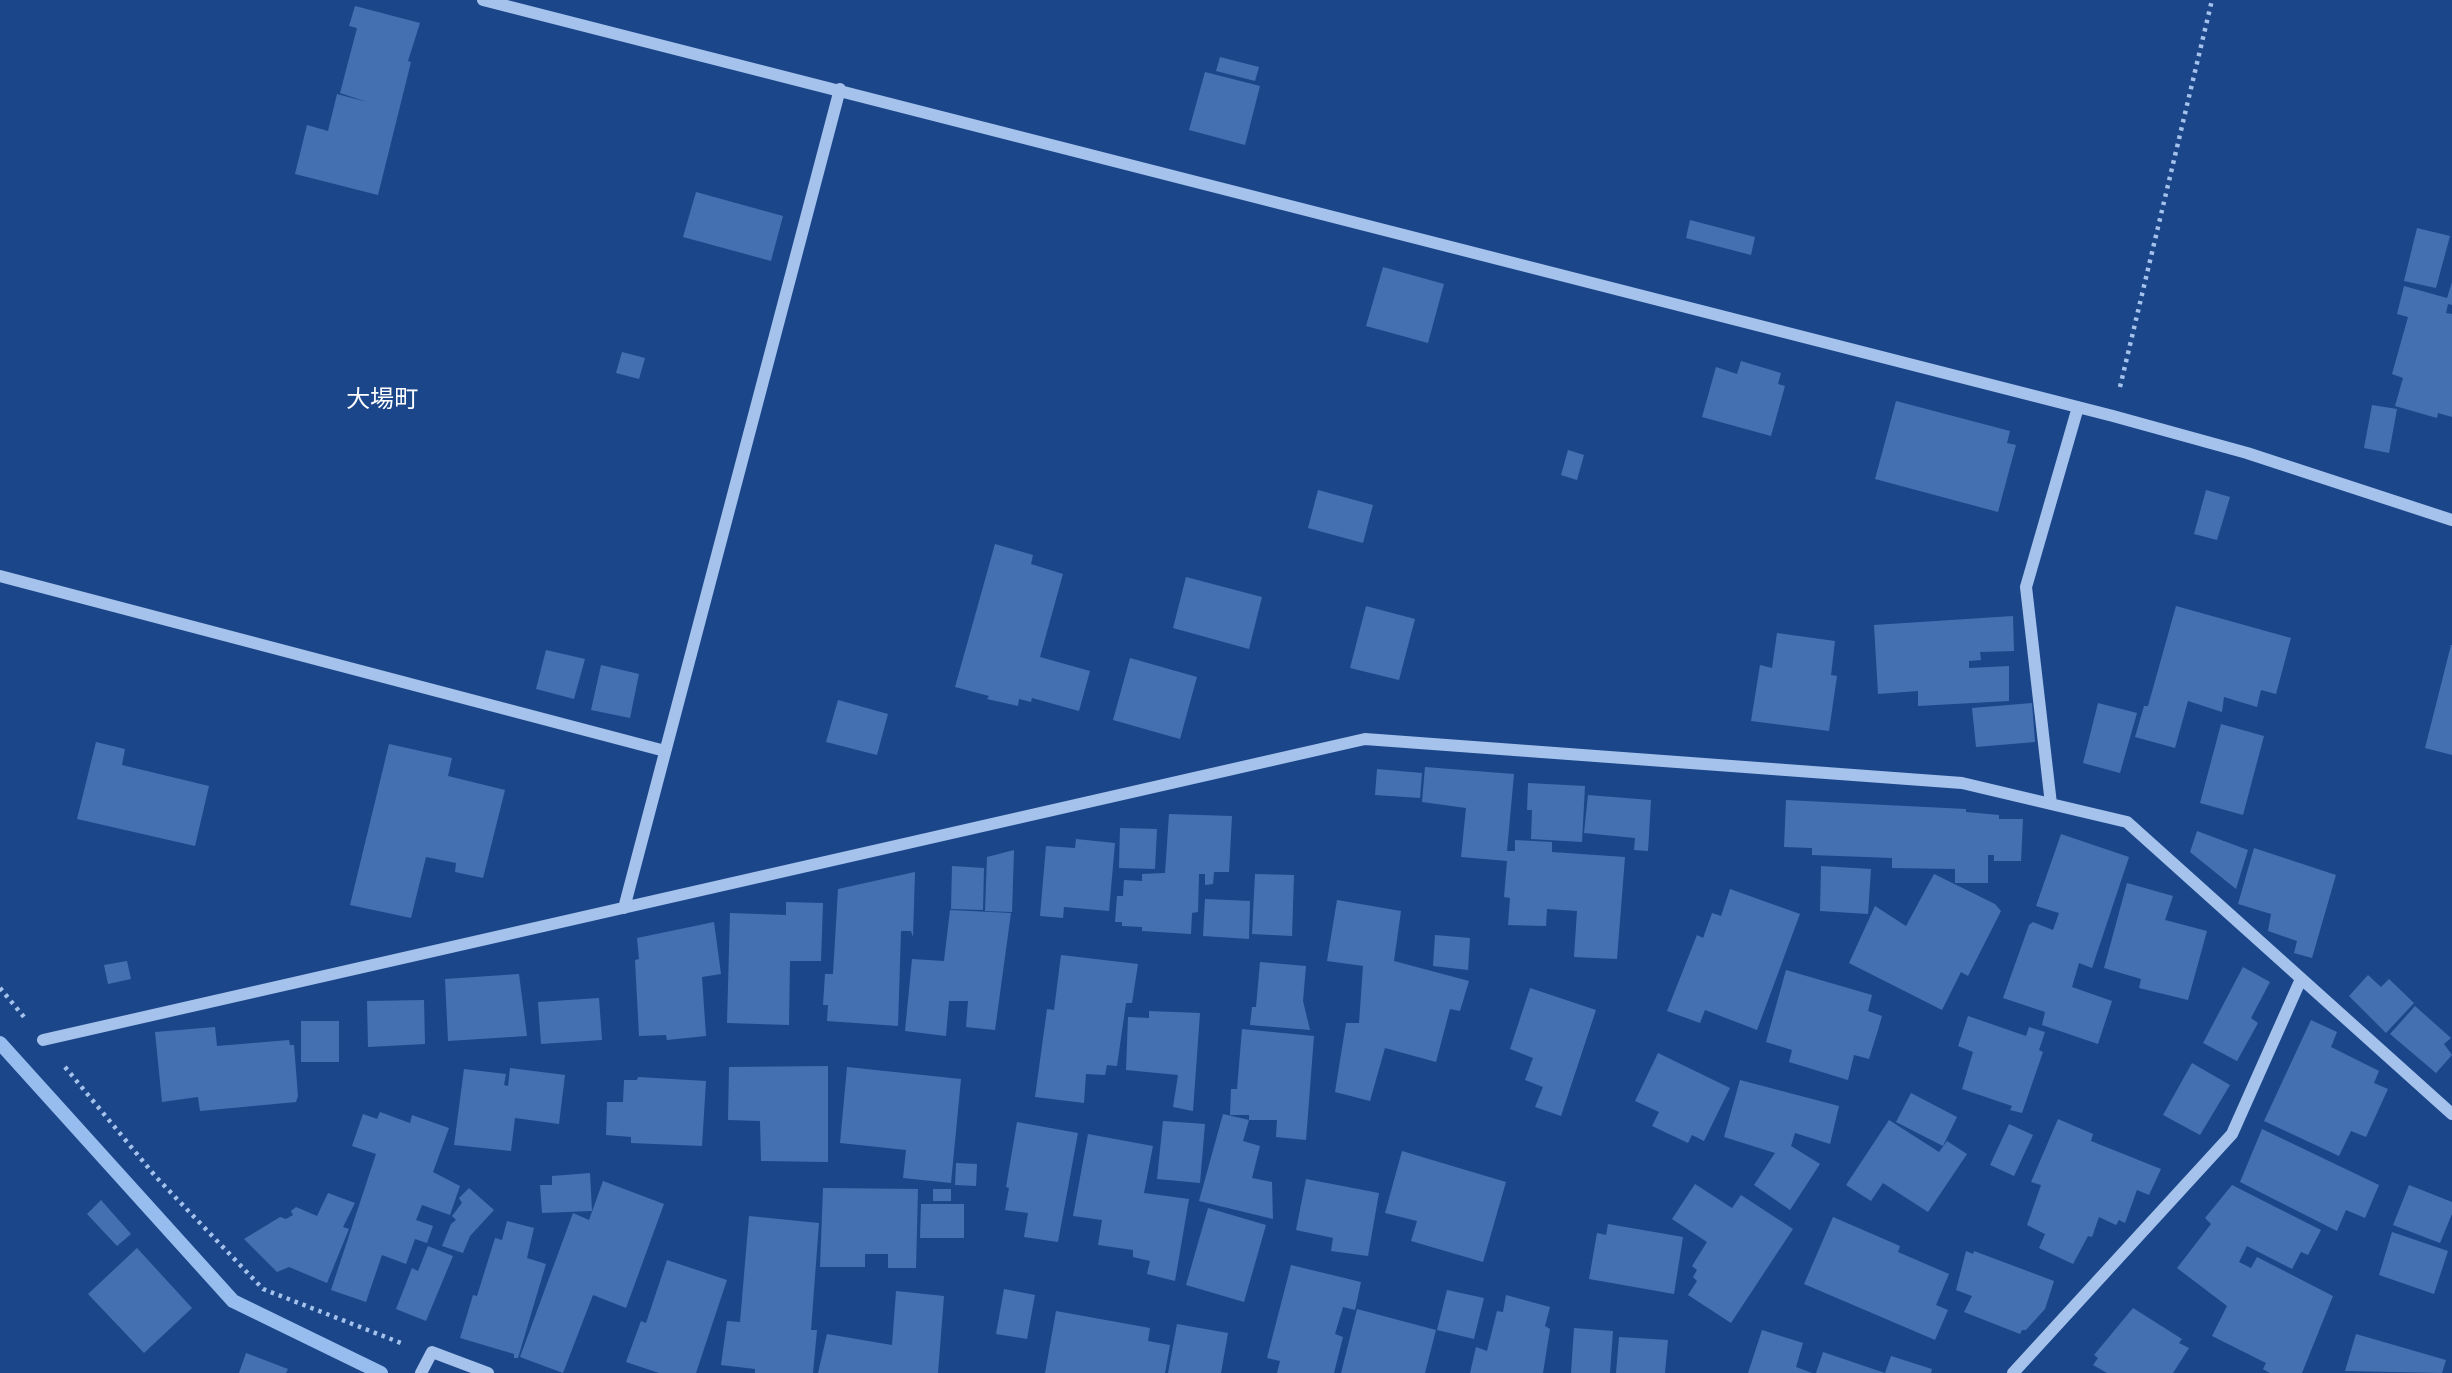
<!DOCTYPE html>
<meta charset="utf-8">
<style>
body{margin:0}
canvas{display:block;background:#1b4689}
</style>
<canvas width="2452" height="1373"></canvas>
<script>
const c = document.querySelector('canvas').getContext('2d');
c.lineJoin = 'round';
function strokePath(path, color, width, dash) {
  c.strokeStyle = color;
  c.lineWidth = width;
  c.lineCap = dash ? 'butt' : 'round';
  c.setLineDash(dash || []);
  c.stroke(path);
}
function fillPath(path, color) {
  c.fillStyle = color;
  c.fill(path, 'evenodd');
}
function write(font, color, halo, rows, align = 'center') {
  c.font = font + ' Barlow,"Noto Sans JP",sans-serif';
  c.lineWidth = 6;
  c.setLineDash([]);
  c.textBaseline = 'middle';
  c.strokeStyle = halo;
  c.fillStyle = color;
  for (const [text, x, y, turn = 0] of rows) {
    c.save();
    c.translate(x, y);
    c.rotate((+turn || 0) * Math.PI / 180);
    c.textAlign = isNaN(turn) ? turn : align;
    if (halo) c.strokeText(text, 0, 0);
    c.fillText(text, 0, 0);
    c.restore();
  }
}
const stream = new Path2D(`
 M0,1043L233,1301L381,1373`);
const building = new Path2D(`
 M355,6L420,23L408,61L411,62L378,195L295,174L307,125L328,131L337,94L367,102L340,93L357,28L349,26Z
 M1220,57L1259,67L1255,81L1216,71Z
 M1205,72L1260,86L1245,145L1189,130Z
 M696,192L783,216L771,261L683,237Z
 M1690,220L1755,237L1751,255L1686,238Z
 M2417,228L2450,236L2436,288L2404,281Z
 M1383,267L1444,284L1428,343L1366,326Z
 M2452,282V305L2448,304L2446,313L2452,314V417L2438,413L2437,418L2395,406L2403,378L2392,374L2408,317L2397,314L2404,286L2447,298Z
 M622,352L645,358L639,379L616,373Z
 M1741,361L1781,373L1778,384L1785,386L1771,436L1702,417L1716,367L1737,374Z
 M1896,401L2010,431L2007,443L2016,445L1998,512L1875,479Z
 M2372,405L2397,409L2389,453L2364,448Z
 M1568,450L1584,455L1577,480L1561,475Z
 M1318,490L1373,505L1363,543L1308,528Z
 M2206,490L2230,497L2217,540L2194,534Z
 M995,544L1033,555L1031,564L1063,574L1040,657L1090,671L1079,711L1032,698L1031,702L1019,699L1018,706L987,699L989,696L955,687Z
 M1186,577L1262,597L1249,649L1173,628Z
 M1366,606L1415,619L1399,680L1350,668Z
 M2176,606L2291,638L2276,694L2261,690L2257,707L2224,697L2222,712L2188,701L2175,748L2135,737L2144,706H2148Z
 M2013,616L2014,651L1980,652L1981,660L1969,661V668L2009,666V701L1918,706V691L1878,694L1874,625Z
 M1777,633L1835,641L1831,675L1837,676L1829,731L1751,721L1760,665L1772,668Z
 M2451,645H2452V755L2425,748Z
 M546,650L585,659L574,699L536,689Z
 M1130,658L1197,677L1180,739L1113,720Z
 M601,665L639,674L630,718L591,710Z
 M838,700L888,714L877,755L826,742Z
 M2032,703L2035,742L1976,747L1972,708Z
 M2098,703L2137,713L2120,773L2083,763Z
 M2221,724L2264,736L2243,815L2200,803Z
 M96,742L125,749L122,765L209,786L195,846L77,819Z
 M389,744L452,758L448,776L505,790L483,878L455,872L456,863L426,857L411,918L350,905Z
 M1425,767L1514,774L1507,851H1515V840L1552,842V852L1625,857L1617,959L1574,957L1577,911L1547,909L1546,926L1508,925L1510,898L1504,897L1507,861L1461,857L1466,808L1422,802Z
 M1377,769L1422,773L1420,798L1375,795Z
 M1528,783L1585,786L1582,842L1531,839L1532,810H1527Z
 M1588,795L1651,800L1648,851L1634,850L1635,838L1584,833Z
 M1786,800L1966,809V812L1999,815V819H2023L2021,861H1994V855H1988V883H1955V869L1892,868V858L1812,855V848L1784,847Z
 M1169,814L1232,816L1229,872H1214L1213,884L1205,885V874H1199L1198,912L1192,913L1191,934L1142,931V927L1122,926V922H1115L1117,896H1123L1124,880L1142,881V874L1165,873Z
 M1120,828L1157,829L1155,869L1119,868Z
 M2197,831L2248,850L2236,889L2190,852Z
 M2061,834L2129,857L2092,968L2079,963L2072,987L2112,1001L2098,1044L2042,1025L2045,1012L2003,998L2029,925L2033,922L2053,930L2059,913L2036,906Z
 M1076,839L1115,843L1109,911L1064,907L1063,918L1040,916L1046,846L1075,848Z
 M2254,848L2336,875L2312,958L2294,953L2297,941L2268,931L2271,914L2238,904Z
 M1014,850L1012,912L985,911L987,857Z
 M952,866L984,868L983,910L951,909Z
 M1821,866L1871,869L1868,914L1820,911Z
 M915,872L913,937L911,931H901L898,1026L827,1021L828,1005H823L825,974H833L838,889Z
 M1255,874L1294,875L1292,936L1252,934Z
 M1934,874L1995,904L2001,911L1968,976L1961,972L1942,1010L1849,963L1875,906L1906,926Z
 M2127,883L2173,896L2165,920L2207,931L2188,1000L2139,988L2141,979L2104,968Z
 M1730,889L1800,914L1757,1030L1705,1010L1700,1023L1667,1011L1697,935L1703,938L1712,913L1721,916Z
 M1205,899L1250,901L1249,939L1203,936Z
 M1337,900L1401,911L1394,961L1469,981L1460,1011L1450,1009L1436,1062L1385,1048L1370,1101L1335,1092L1346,1023H1359L1363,966L1327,961Z
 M786,902L823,903L821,961H790L789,1025L727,1023L730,913L786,915Z
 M950,910L1011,913L995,1030L966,1027L968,1001H949L946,1036L905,1031L912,959L944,961Z
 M714,922L721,974L702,977L706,1036L667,1040L666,1035L639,1036L635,960L639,959L637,938Z
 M1435,935L1470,938L1468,970L1433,966Z
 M1061,955L1138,964L1132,1003H1126L1117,1066L1107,1065L1105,1075L1086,1074L1084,1103L1035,1097L1047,1009L1054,1010Z
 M127,961L131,979L108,984L104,965Z
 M1260,962L1306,966L1303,1001L1310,1030L1250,1025L1252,1007H1256Z
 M2243,967L2270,982L2251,1018L2258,1023L2237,1061L2203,1043Z
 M1786,970L1872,995L1868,1011L1882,1016L1878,1030L1869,1059L1854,1055L1848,1080L1789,1062L1792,1050L1766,1042Z
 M519,974L527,1036L448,1041L445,979Z
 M2368,975L2381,987L2389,979L2414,1003L2386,1033L2349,996Z
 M1530,988L1596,1010L1561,1116L1535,1107L1543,1087L1525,1080L1533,1058L1510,1049Z
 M599,998L602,1040L541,1044L538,1002Z
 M424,1000L425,1044L368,1047L367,1001Z
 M2415,1006L2451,1038L2444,1044L2452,1055L2436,1073L2390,1034Z
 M1149,1011L1200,1013L1193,1111L1173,1107L1178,1075L1126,1070L1128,1017L1149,1018Z
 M1968,1016L2026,1036L2029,1027L2045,1032L2039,1050L2043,1052L2022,1113L2010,1110L2012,1106L1962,1089L1973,1052L1958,1046Z
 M2311,1020L2337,1032L2331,1047L2379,1071L2374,1083L2388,1089L2366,1137L2351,1131L2339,1156L2264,1121Z
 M301,1021H339V1062H301Z
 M215,1027L217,1046L289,1040L290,1045H294L298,1096L296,1102L200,1111L198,1097L162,1102L155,1032Z
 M1242,1029L1314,1036L1306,1140L1276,1137L1277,1120H1249L1243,1141L1260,1146L1252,1178L1272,1182L1273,1219L1199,1201L1223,1114L1249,1120V1115H1230L1231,1089H1237Z
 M1658,1053L1730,1088L1704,1141L1692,1135L1688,1143L1652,1126L1659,1112L1635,1101Z
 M2192,1063L2230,1085L2200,1135L2163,1115Z
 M828,1066V1162L761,1161L760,1121L728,1120L729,1067Z
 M847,1067L961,1079L951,1183L903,1178L906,1150L840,1143Z
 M510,1068L565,1075L559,1124L515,1118L511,1151L454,1145L464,1069L506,1074L504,1085L508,1086Z
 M638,1077L706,1081L702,1146L631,1143V1137L606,1135L607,1102H623L624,1080H637Z
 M1740,1080L1839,1106L1830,1144L1795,1133L1791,1146L1820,1164L1790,1210L1754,1185L1775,1153L1724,1137Z
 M1911,1093L1957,1117L1943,1146L1896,1122Z
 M380,1112L410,1123L412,1115L449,1128L433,1172L460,1186L450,1215L422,1205L416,1220L433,1226L427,1243L415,1239L406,1264L382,1255L366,1302L331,1290L376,1154L352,1146L363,1114L377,1119Z
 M2058,1119L2093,1134L2091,1141L2161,1169L2149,1195L2137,1190L2125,1223L2119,1220L2116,1225L2099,1217L2092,1237L2088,1236L2073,1264L2039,1248L2045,1234L2027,1225L2041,1185L2031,1182Z
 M1889,1120L1939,1152L1947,1141L1967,1154L1928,1212L1883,1183L1871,1201L1846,1185Z
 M1163,1121L1205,1124L1200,1183L1157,1179Z
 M1017,1122L1078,1133L1058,1242L1024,1237L1028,1213L1005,1210L1009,1188L1006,1187Z
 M2009,1124L2033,1135L2014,1176L1990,1165Z
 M2262,1129L2379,1185L2365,1218L2346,1210L2337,1231L2240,1182Z
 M1088,1134L1153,1146L1144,1193L1189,1199L1175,1281L1147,1274L1150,1261L1133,1257V1250L1098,1245L1102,1220L1073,1216Z
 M1402,1151L1506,1182L1483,1262L1411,1241L1417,1221L1385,1213Z
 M956,1163L977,1164L976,1186L955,1185Z
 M590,1173L592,1211L542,1213L540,1185H552V1176Z
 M1306,1179L1379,1193L1368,1256L1331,1251L1333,1238L1296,1230Z
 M603,1181L664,1204L626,1308L593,1295L563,1373L520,1357L573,1213L589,1220Z
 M1695,1184L1732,1208L1741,1195L1793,1229L1731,1323L1688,1295L1697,1281L1693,1277L1697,1270L1692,1266L1707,1242L1672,1219Z
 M2232,1185L2321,1230L2308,1255L2301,1252L2292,1269L2247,1246L2239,1262L2251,1268L2257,1257L2333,1296L2302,1373H2270L2263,1369L2266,1363L2212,1336L2227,1306L2177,1268L2211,1224L2205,1218Z
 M2409,1185L2452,1202V1214L2440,1243L2393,1225Z
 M469,1188L494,1210L470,1236L463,1253L442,1246L451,1224L456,1220L452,1216L462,1203L459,1198Z
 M823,1188L918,1189L916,1268H888V1254H865V1267H820Z
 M933,1189H951V1201H933Z
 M328,1193L355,1203L343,1227L349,1229L327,1283L289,1267L277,1272L244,1239L280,1217L286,1219L293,1215L291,1211L296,1207L317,1216Z
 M101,1200L131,1234L117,1246L87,1214Z
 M921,1204H964V1238H920Z
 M1208,1208L1266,1225L1244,1302L1186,1285Z
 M749,1216L819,1223L811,1330H817L813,1373H755V1369L721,1365L727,1321L740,1322Z
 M1833,1217L1900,1246L1898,1252L1949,1274L1936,1305L1948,1310L1935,1340L1804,1284Z
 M507,1221L534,1228L527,1258L546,1264L518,1358H514V1354L460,1338L473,1295L477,1296L495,1238L502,1240Z
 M1608,1224L1683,1237L1674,1294L1589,1279L1597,1233L1606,1235Z
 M2392,1232L2448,1251L2434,1294L2379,1275Z
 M428,1246L453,1256L426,1321L396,1309L412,1268L418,1271Z
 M137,1248L192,1308L144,1353L88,1294Z
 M1966,1251L1973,1254L1974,1251L2054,1281L2045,1309L2026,1330H2022L2020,1334L1964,1312L1972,1296L1956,1290Z
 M667,1260L727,1280L696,1373H659L626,1362L641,1321L646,1323Z
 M1291,1265L1361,1282L1355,1310L1343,1307L1335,1334L1343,1337L1334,1373H1277L1280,1361L1267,1358Z
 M1004,1289L1035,1295L1027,1339L996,1334Z
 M1447,1290L1484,1298L1474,1339L1437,1330Z
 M896,1291L944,1296L938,1373H818L827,1334L892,1345Z
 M1506,1295L1550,1307L1545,1326L1550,1329L1543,1373H1470L1476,1347L1487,1351L1497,1311L1503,1312Z
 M2133,1308L2182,1339L2179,1343L2189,1348L2173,1373H2107L2093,1365L2098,1358L2094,1355Z
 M1357,1309L1436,1330L1425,1373H1341Z
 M1056,1311L1150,1328L1148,1341L1170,1345L1165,1373H1045Z
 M1177,1324L1228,1333L1221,1373H1168Z
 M1574,1328L1613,1331L1610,1373H1571Z
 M1762,1330L1803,1343L1796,1367L1812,1373H1748Z
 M2356,1334L2446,1360L2442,1373L2345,1371Z
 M1619,1337L1668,1340L1665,1373H1616Z
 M1823,1352L1885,1373H1816Z
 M246,1353L288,1369L286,1373H239Z
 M1891,1356L1932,1369L1931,1373H1885Z`);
const path = new Path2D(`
 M2120,387L2212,0
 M0,988L24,1017
 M65,1067L156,1177L263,1289L401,1343`);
const minor = new Path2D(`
 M483,0L2113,416L2247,453L2452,520
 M0,576L665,751
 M2051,804L2026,587L2078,407
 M624,908L840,89
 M43,1040L1365,739L1962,783L2127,822L2452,1114
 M421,1373L432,1352L488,1373
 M2013,1373L2232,1134L2301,979`);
const quarterNames = [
 ["大場町",382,399]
];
strokePath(stream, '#97bcee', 14);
fillPath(building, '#4470b2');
strokePath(path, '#a4c2ec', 4.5, [3.5, 5]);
strokePath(minor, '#a4c2ec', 12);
write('24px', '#fff', '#1b4689', quarterNames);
</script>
